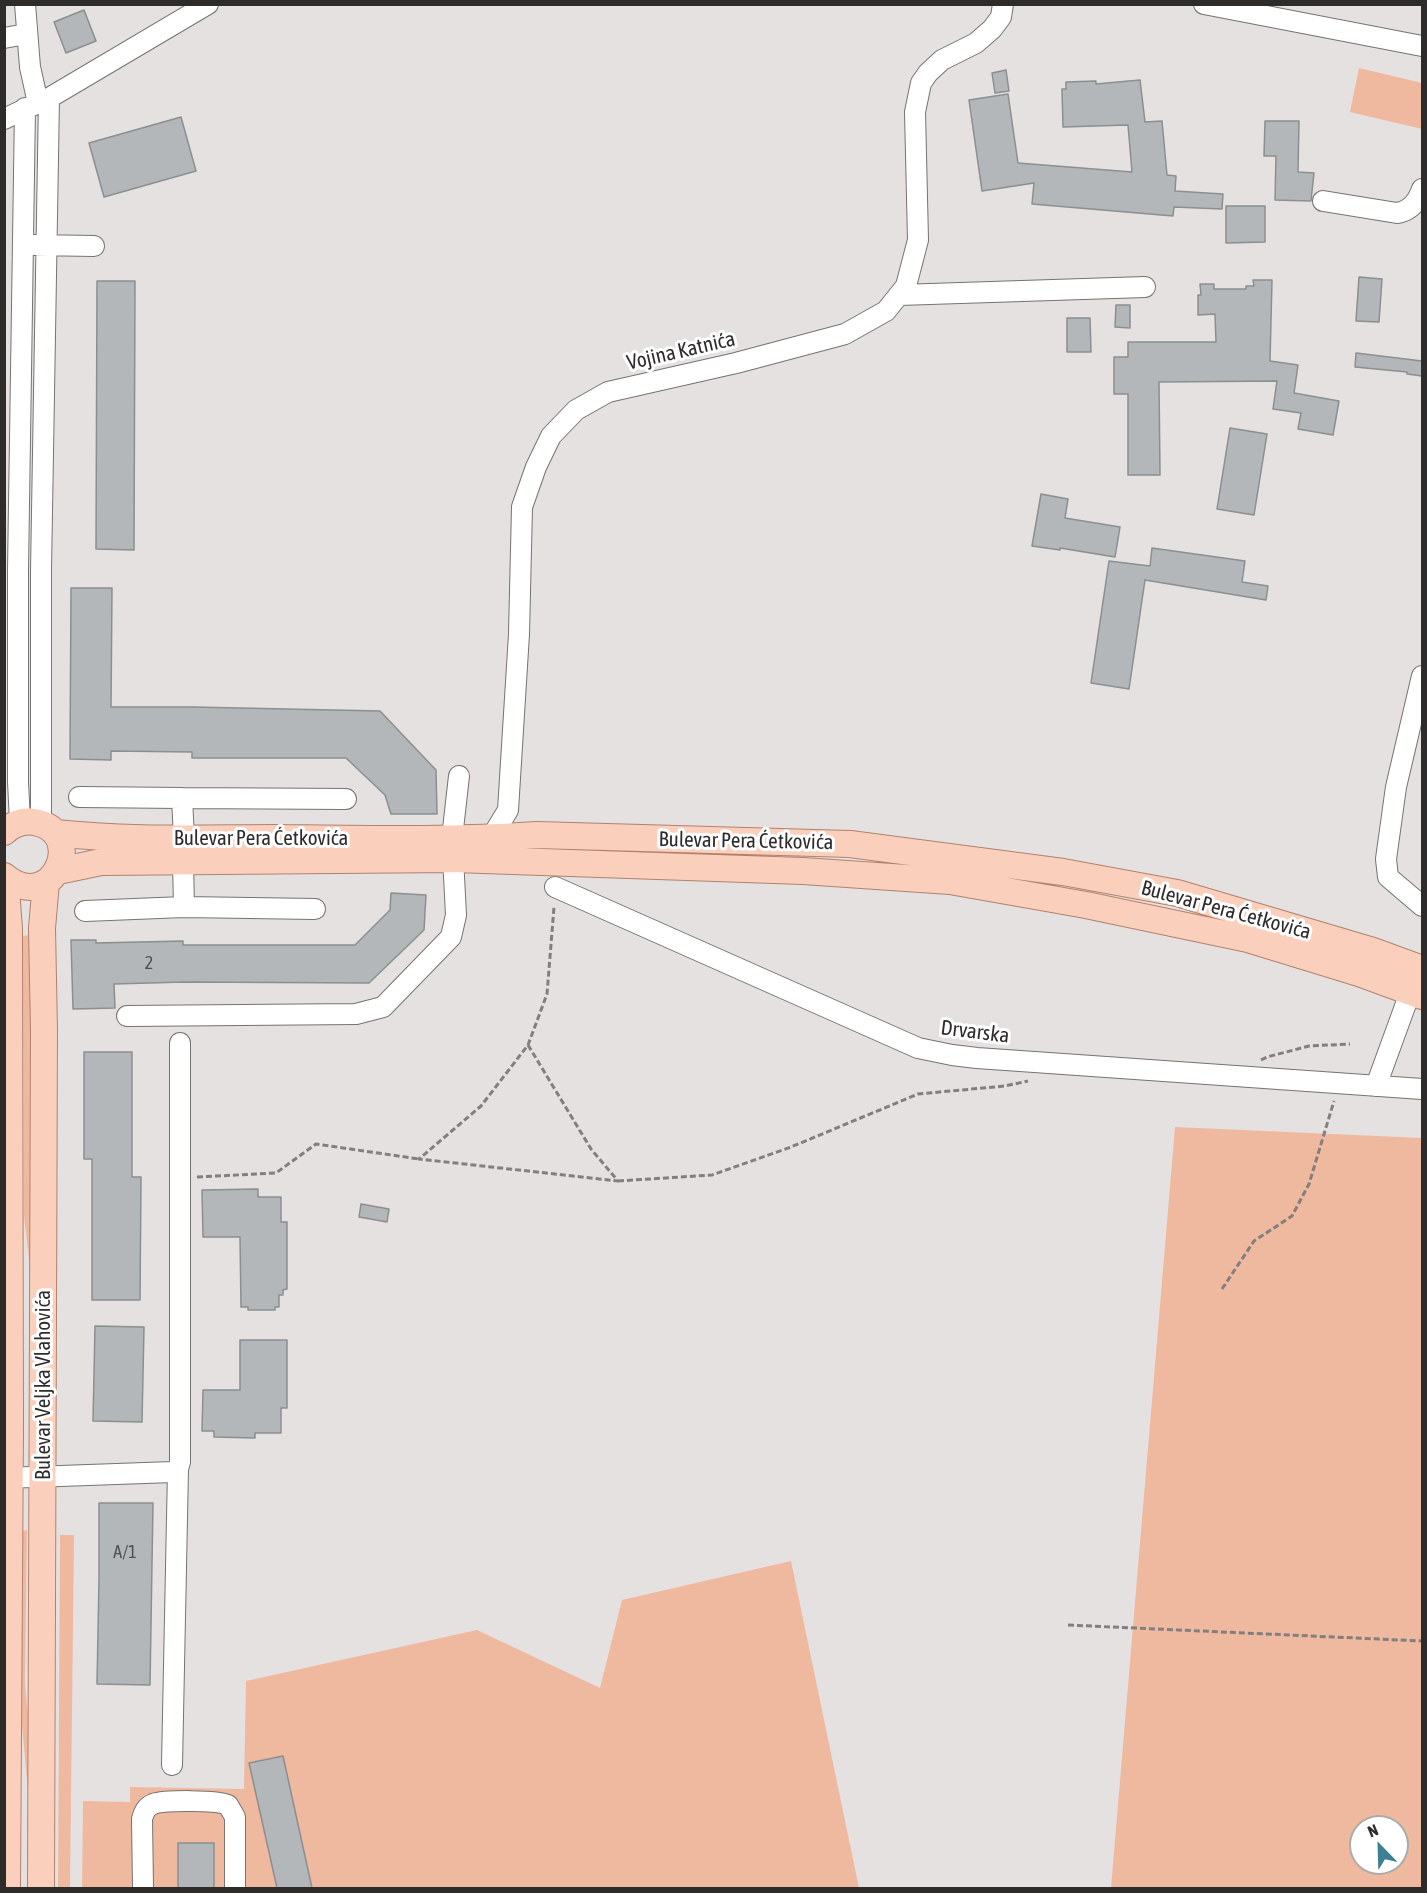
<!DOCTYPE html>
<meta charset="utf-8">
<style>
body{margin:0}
#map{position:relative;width:1427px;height:1893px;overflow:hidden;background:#e5e1e0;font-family:"Asap Condensed",sans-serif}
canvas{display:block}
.frame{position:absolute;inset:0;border:6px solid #2d2c2b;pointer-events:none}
.north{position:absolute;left:1349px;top:1815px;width:60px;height:60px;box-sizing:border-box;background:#fff;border:2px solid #ababaa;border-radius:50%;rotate:337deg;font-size:16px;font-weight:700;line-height:24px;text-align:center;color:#2d2c2b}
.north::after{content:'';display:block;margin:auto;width:21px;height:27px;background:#3e7f91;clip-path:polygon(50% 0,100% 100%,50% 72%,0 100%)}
</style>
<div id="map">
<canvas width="1427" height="1893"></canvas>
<div class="frame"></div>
<div class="north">N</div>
</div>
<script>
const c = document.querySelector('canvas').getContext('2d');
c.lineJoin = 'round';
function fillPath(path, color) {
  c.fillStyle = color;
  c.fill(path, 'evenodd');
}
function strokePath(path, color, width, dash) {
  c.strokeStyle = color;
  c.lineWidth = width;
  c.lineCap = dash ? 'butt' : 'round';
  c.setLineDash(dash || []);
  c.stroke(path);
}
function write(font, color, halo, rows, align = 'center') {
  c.font = font + ' "Asap Condensed",sans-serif';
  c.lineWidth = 6;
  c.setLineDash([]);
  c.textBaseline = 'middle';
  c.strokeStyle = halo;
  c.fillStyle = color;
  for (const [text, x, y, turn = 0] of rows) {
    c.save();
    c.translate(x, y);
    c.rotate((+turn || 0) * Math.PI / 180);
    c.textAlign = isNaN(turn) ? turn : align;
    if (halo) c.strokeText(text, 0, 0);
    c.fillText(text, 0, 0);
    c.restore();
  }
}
const green = new Path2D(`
 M1359,68L1422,83V129L1350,112Z
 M35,935L30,1268L24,1216L23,971L19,936Z
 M1175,1127L1422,1138V1888H1111ZM1361,1827H1397V1863H1361Z
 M27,1530L25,1684L31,1747L28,1888V1792L21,1714L23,1531Z
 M60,1535H74L70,1888H58Z
 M791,1561L859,1888H82L83,1801L130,1802V1787L244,1789L246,1681L477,1630L600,1688L622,1600Z`);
const building = new Path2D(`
 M84,10L96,41L66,53L54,22Z
 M1006,70L1009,91L995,93L992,73Z
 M1140,80L1145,122L1162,121L1167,175L1176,176L1175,191L1223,194L1222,209L1174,207L1173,216L1032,204L1034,183L982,191L969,100L1008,94L1018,163L1132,172L1128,125L1063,127L1062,89H1066V82L1096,81V84Z
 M181,117L196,171L104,197L89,143Z
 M1265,121H1299L1298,172L1314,173L1311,201L1275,200L1276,156H1264Z
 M1226,206H1265V242L1226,243Z
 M1359,277L1382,279L1379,322L1356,321Z
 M1253,280H1272L1270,361L1298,365L1294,393L1339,401L1333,435L1298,429L1301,413L1273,409L1277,381L1159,382L1160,475H1128V394H1114V357H1128V342H1216L1215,314L1198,315V295H1201L1200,284H1214V289H1246V286H1254Z
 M97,281H135L134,550L96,549Z
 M1116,305H1130V328L1115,327Z
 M1067,318H1090L1091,352H1067Z
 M1356,353L1422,361V376L1407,374V372L1355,367Z
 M1230,428L1267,434L1254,515L1217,509Z
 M1041,494L1068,499L1065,518L1120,527L1115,557L1060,548V550L1032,546Z
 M1152,548L1245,561L1242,582L1268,586L1266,600L1145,580L1129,689L1091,683L1109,561L1150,566Z
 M71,588H112L111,707H193L380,711L436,770L437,814H391L385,795L346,758H192V752L111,751V760L70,759Z
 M391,893L426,895L424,930L369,983L184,982L114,984L115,1008L73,1009L71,940H96V943L183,941V945H355L390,910Z
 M84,1052H132V1177H141L140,1300H92V1159H84Z
 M258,1189V1197H281V1222H287V1289L283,1290V1295H279V1307H275V1310H248V1307H241L240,1237H203L202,1190Z
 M361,1204L389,1209L387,1222L359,1217Z
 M95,1326L144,1327L142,1422L93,1421Z
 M240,1340H287V1408H281V1433H255V1438L214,1437V1431H202L203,1390H240Z
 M99,1503H153L150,1685L97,1684L99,1579Z
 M283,1756L312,1888H277L249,1763Z
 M178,1843H214V1888H178Z`);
const path = new Path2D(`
 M528,1045L591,1149L618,1181L419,1159L481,1106L528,1045L547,994L554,907
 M1261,1060L1267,1057L1309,1046L1350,1044
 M197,1177L276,1173L316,1144L419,1159
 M618,1181L712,1175L791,1147L918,1094L1005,1086L1028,1081
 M1222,1289L1254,1241L1292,1216L1309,1184L1334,1101
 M1068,1625L1422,1641`);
const minor = new Path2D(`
 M25,4L30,67L38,103
 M1204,4L1422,46
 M4,38L26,34
 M4,119L49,98L208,4
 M1323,201L1397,213C1411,211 1418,201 1422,189
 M34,245L94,246
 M899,295L1145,287
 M1422,676L1396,787L1386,859L1388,877L1422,906
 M79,797L182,798
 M20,822L18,782V570L25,108
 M41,823V571L49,98
 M184,838L182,798L346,799
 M491,838L508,810L519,634L522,507L536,467L551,436L576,410L608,392L736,363L845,334L886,311L906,286L918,240L915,112L921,83L928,73L942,60L976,43L992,29L1001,17L1003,4
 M183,862L184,907
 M555,887L918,1048L952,1055L977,1058L1422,1089
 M85,911L184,907L315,909
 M127,1016L356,1014L383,1007L451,937L456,915L452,838L459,776
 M1376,1086L1415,979
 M4,1478L173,1472L178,1469L180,1462V1043
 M172,1765L178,1469
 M143,1888L142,1819C144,1812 146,1807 153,1804C165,1800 217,1800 228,1805L235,1817V1888`);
const major = new Path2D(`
 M4,832C13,824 22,820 34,822C89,831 53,917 4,876
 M55,833C129,841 204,838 278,838C364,839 451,841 537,835L850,844L1063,872L1177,893L1373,951L1422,969
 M58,871L101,862L454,859L803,871L950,881L1086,905L1248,939L1359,973L1422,996
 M5,877L9,928L10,1430L7,1888
 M41,1888L44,1030L42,928L46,882`);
const numberNames = [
 ["2",149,963],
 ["A/1",125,1552]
];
const streetNames = [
 ["Vojina Katnića",681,351,-13],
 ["Bulevar Pera Ćetkovića",261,838],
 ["Bulevar Pera Ćetkovića",746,841,1],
 ["Bulevar Pera Ćetkovića",1226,910,15],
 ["Drvarska",975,1032,7],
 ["Bulevar Veljka Vlahovića",43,1385,-90]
];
fillPath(green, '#efb9a0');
fillPath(building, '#b3b7b9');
strokePath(building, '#8b8f90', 1.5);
strokePath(minor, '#767371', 22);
strokePath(major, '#b0826d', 28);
strokePath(path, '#827f7e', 3, [6, 3]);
strokePath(minor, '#fff', 20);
strokePath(major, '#fad0bd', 26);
write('18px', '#4e4f4e', null, numberNames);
write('21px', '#2d2c2b', '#fff', streetNames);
</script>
